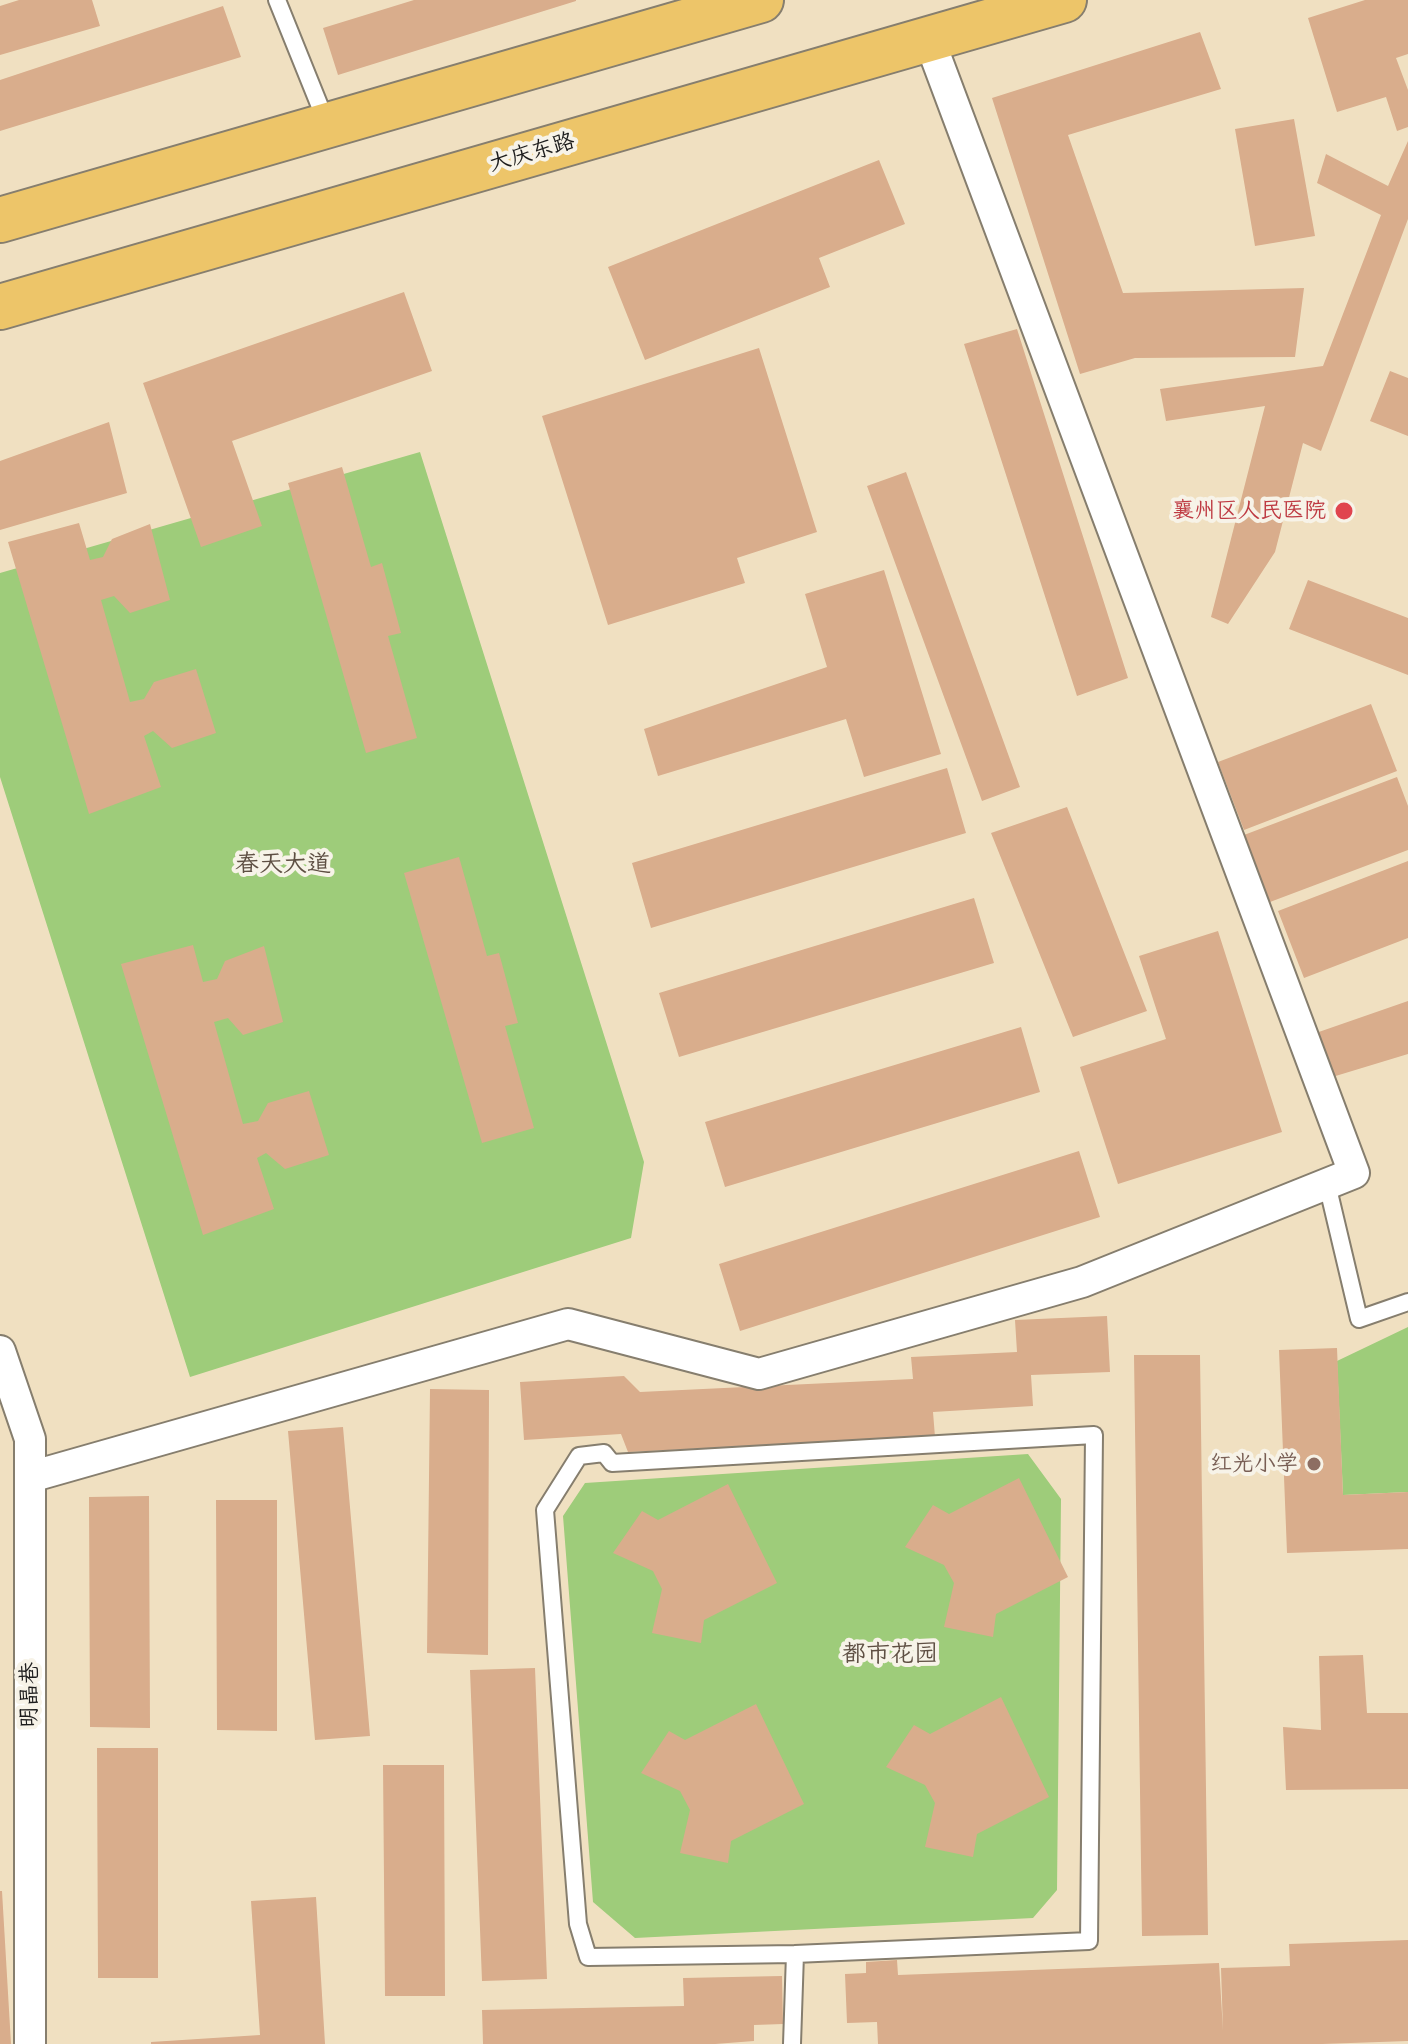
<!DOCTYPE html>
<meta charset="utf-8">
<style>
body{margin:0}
canvas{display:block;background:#f0e0c1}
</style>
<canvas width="1408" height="2044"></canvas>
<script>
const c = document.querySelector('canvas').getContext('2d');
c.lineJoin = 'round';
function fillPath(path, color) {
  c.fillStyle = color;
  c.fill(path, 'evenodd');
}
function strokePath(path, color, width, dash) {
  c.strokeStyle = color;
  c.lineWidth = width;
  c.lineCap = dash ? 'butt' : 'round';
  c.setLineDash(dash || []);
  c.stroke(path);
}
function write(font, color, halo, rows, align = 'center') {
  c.font = font + ' "Shantell Sans","LXGW WenKai TC",sans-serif';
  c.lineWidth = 8;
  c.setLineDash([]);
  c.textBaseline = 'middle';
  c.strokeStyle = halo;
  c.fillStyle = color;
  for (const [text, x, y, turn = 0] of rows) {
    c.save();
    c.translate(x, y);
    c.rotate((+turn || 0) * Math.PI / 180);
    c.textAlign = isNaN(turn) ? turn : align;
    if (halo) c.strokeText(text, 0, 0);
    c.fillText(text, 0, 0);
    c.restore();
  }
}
const green = new Path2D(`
 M420,452L644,1162L631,1238L190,1377L0,777V573Z
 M1408,1327V1492L1343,1495L1337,1361Z
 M1028,1454L1061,1499L1057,1890L1033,1918L635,1938L593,1902L563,1516L585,1483Z`);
const building = new Path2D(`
 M19,0H92L100,26L0,55V6Z
 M414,0H576V1L338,75L323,28Z
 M1365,0H1408V54L1396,58L1408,90V127L1397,131L1386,97L1337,112L1308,18Z
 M223,6L241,57L0,131V80Z
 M1200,32L1221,89L1068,135L1123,293L1304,288L1295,357L1135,358L1080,374L992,98Z
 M1294,119L1315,236L1255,246L1235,129Z
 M1408,141V219L1321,451L1303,443L1275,552L1228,624L1211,617L1265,406L1166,421L1160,389L1323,366L1381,215L1317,183L1326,154L1388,186Z
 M879,160L905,224L819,258L830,287L645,360L608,267Z
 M404,292L432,371L232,441L262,526L201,547L143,383Z
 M1017,329L1128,678L1077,696L964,344Z
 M759,348L817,532L737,558L745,583L608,625L542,416Z
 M1390,371L1408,378V436L1370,421Z
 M109,422L127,493L0,530V461Z
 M342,467L371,567L382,563L401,633L388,636L417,738L366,753L288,483Z
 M906,472L1020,787L982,801L867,486Z
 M79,523L90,560L103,557L112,539L150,524L170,600L130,613L114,596L101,600L130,702L144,699L154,682L196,669L216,733L172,748L153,731L144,736L161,787L89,814L8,542Z
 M884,570L941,754L864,777L846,719L658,776L644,729L827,667L805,594Z
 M1308,580L1408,618V675L1289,629Z
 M1371,704L1397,771L1244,830L1218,762Z
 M947,768L966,833L651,928L632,863Z
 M1397,777L1408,806V850L1270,902L1244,835Z
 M1067,807L1147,1011L1073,1037L991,833Z
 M459,857L487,956L499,953L518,1023L505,1026L534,1128L482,1143L404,873Z
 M1408,861V938L1304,978L1278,911Z
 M974,898L994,963L679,1057L659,993Z
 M1218,931L1282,1132L1118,1184L1080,1067L1166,1039L1139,956Z
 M193,945L203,982L217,979L225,961L264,946L283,1022L243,1035L228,1018L214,1022L243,1124L258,1121L268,1103L309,1091L329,1155L285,1169L266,1153L257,1158L274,1209L203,1235L121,964Z
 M1408,1001V1054L1329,1078L1313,1034Z
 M1021,1027L1040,1092L725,1187L705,1122Z
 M1079,1151L1100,1217L740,1331L719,1264Z
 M1107,1316L1110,1372L1031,1375L1033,1406L933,1412L935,1437L628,1452L621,1434L524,1440L520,1382L624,1376L640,1392L913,1379L911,1357L1017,1352L1015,1320Z
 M1337,1348L1343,1495L1408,1492V1549L1287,1553L1279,1350Z
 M1134,1355H1200L1208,1935L1142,1936Z
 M430,1389L489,1390L488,1655L427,1653Z
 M343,1427L370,1736L315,1740L288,1431Z
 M1019,1478L1068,1577L996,1614L993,1637L944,1627L954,1583L944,1565L905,1547L933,1505L949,1514Z
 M728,1484L777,1583L704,1620L701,1643L652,1633L662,1589L653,1571L613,1553L642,1511L658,1520Z
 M149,1496L150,1728L90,1727L89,1497Z
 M216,1500H277V1731L217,1730Z
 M1363,1655L1367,1713H1408V1789L1286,1790L1283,1727L1321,1730L1319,1656Z
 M535,1668L547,1979L482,1981L470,1670Z
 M1001,1697L1049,1797L977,1834L973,1857L925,1847L935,1803L925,1785L886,1767L914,1725L930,1734Z
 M756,1704L804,1804L731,1841L728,1863L680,1853L690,1810L680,1791L641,1773L669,1731L685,1740Z
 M97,1748H158V1978H98Z
 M383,1765H444L445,1996H385Z
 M0,1891H2L11,2044H0Z
 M316,1897L325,2044H151V2042L260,2035L251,1901Z
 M1408,1940V2041L1322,2044H878L877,2022L847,2023L845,1974L866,1973V1962L897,1960L898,1975L1219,1963L1223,2031L1221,1968L1290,1966L1289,1944Z
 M782,1976L783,2024L754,2025V2041L715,2044H483L482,2010L684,2006L683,1978Z`);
const service = new Path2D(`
 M277,0L327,124
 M1327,1184L1359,1319L1408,1302
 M792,2044L795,1954L588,1957L578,1924L545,1510L579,1456L604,1453L612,1463L1094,1435L1089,1941L795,1954`);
const minor = new Path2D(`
 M0,1351L30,1439V2044
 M30,1477L568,1324L759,1374L1082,1282L1354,1173L929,39`);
const primary = new Path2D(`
 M0,220L761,0
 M0,307L1064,0`);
const markers = [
 [1344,511,10,"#e0444e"],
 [1314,1464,8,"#8d6e63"]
];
const streetNames = [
 ["大庆东路",532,153,-16],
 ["明晶巷",30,1695,-90]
];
const healthNames = [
 ["襄州区人民医院",1326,511]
];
const educationNames = [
 ["红光小学",1298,1464]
];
const neighbourhoodNames = [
 ["春天大道",283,865],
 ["都市花园",890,1655]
];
fillPath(green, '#9ecc7a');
fillPath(building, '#d9ad8c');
strokePath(service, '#867e6e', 20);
strokePath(minor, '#867e6e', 34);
strokePath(primary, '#867e6e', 48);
strokePath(service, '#fff', 16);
strokePath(minor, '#fff', 30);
strokePath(primary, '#edc569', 44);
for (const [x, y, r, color] of markers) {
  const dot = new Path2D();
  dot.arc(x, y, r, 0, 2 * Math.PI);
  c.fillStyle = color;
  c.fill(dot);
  strokePath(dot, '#f7f3e8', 3);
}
write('22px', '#1c1c1c', '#f7f3e8', streetNames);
write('22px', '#be3a42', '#f7f3e8', healthNames, 'right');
write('22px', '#785e54', '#f7f3e8', educationNames, 'right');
write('24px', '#5e4f43', '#f7f3e8', neighbourhoodNames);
</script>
